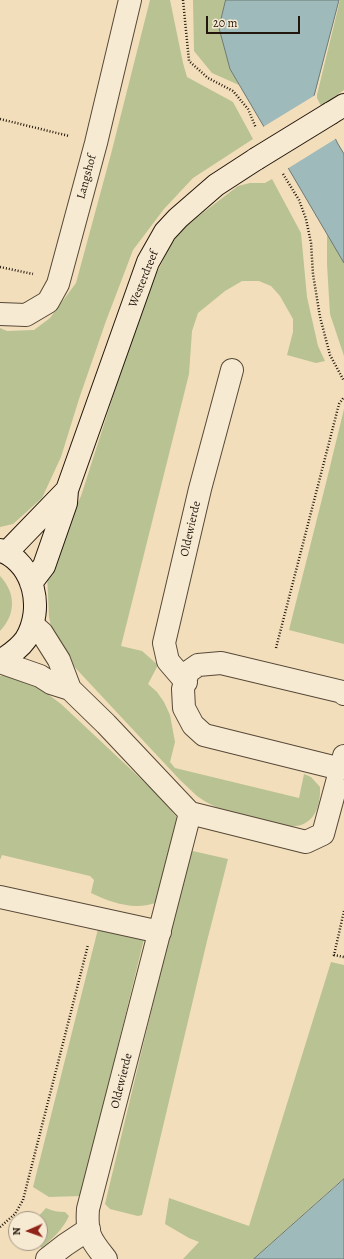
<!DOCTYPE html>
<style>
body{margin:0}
#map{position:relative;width:344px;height:1259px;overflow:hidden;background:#f2debb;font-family:Alegreya,serif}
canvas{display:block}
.north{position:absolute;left:8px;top:1211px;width:40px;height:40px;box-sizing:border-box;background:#f7ead3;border:1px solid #a29684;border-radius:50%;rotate:268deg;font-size:11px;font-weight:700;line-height:16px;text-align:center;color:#23170d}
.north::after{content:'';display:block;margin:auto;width:14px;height:18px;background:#8f2418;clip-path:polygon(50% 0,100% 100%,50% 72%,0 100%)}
.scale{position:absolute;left:206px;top:16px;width:94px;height:18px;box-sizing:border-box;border:2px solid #23170d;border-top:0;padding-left:5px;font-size:12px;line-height:14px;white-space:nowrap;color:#23170d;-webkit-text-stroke:3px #f7ead3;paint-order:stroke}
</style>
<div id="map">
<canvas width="344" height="1259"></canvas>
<div class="north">N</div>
<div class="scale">20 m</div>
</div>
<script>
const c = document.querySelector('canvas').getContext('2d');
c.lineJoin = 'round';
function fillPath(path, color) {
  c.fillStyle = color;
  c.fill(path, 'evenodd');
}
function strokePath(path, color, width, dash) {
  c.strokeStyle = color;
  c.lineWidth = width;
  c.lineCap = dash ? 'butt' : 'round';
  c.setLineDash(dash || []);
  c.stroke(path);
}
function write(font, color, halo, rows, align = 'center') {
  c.font = font + ' Alegreya,serif';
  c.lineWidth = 4;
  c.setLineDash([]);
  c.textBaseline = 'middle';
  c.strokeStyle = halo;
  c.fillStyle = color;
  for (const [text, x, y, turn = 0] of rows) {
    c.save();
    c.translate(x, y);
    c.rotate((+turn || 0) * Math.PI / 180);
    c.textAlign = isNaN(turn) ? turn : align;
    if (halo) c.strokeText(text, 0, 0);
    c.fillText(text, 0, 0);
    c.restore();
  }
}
const green = new Path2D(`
 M150,0H170L183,63L187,77L233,102L253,139L193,178L164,209L133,250L106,321L79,399L61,457L42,498L13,524L0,527V328L7,331L34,330L50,318L76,283L111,154Z
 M193,0H226L219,28L230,69L239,85L212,73L194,51Z
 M340,0H344V90L320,107L316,99Z
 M272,179L301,233L307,297L318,346L325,361L316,363L287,355L293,332V319L280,296L271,286L259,281H242L225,291L198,313L192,331L189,374L121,646L142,651L158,665L148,684L157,692L164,702L170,715L175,742L170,762L175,768L299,798L304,774L311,777L320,787C321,809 312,829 287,826L218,808L206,802L197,796L180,780L68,660L54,641L49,617L47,573L60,541L81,496L131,340L153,280L172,243L183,228L238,186L250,183H265Z
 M327,232L344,261V356L330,314L327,264Z
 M344,409V644L289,630L326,483Z
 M0,576C16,593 16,614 0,631Z
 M4,675H16L23,678L41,689L61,704L155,792L179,820L158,902C135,911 112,903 91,893L94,880L90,876L2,855L0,860V676Z
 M188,850L228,859L207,941L142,1215L138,1216L110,1209L105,1204L170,933Z
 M98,929L144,939L81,1196L49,1197L33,1187Z
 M331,962L344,965V1178L254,1259H183L199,1242L189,1238L165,1224L169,1198L249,1226Z
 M46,1208C53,1211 58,1212 65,1212L69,1216C63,1229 53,1238 42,1248L35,1243H40V1219H36Z`);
const water = new Path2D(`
 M226,0H339L314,96L338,144L344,154V263L230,69L219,28Z
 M344,1179V1259H254Z`);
const pier = new Path2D(`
 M317,94V98L337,138L287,169L263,127Z`);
const path = new Path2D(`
 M183,0L189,61L208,78L233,91L248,109L256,128
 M0,119L69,136
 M283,174L299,200L306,219L311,243L313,274L320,317L330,355L344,381
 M0,267L33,274
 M276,648L339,404L344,397
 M344,911L334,955L344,957
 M0,1227L15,1214L23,1200L88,945`);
const street = new Path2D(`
 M0,314L26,315L48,302L58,284L96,143L130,0
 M33,625L42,633L59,660L70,689L106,724L190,813L306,842L323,834L344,756
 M0,662L40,676L51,683L70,689
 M186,682L168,661L164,643L200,489L232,370
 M341,769L204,735L193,725L184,708L183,689L188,672L198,665L221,663L343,692L344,694
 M0,897L160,932
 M47,1259L65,1245L89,1229
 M106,1259C91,1240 86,1235 88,1209L190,813`);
const secondary = new Path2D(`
 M331,113L344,105
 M0,550C35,564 44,609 26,639C19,649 10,655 0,661
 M6,553L67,490
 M31,583L44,566L66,503L67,490L148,262L165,232L178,218L216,185L256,159`);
const secondaryBridge = new Path2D(`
 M256,159L331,113`);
const streetNames = [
 ["Langshof",87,177,-75],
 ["Westerdreef",144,279,-68],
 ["Oldewierde",191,529,-77],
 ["Oldewierde",122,1081,-76]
];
fillPath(green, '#b8c292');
fillPath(water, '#9fbaba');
strokePath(water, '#6d7975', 1);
fillPath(pier, '#f2debb');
strokePath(street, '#574938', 24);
strokePath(secondary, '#23170d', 24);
strokePath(path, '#23170d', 2.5, [1, 2]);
strokePath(street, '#f7ead3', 22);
strokePath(secondary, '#f7ead3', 22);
strokePath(secondaryBridge, '#23170d', 24, []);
strokePath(secondaryBridge, '#f7ead3', 22);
write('12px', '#23170d', '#f7ead3', streetNames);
</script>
